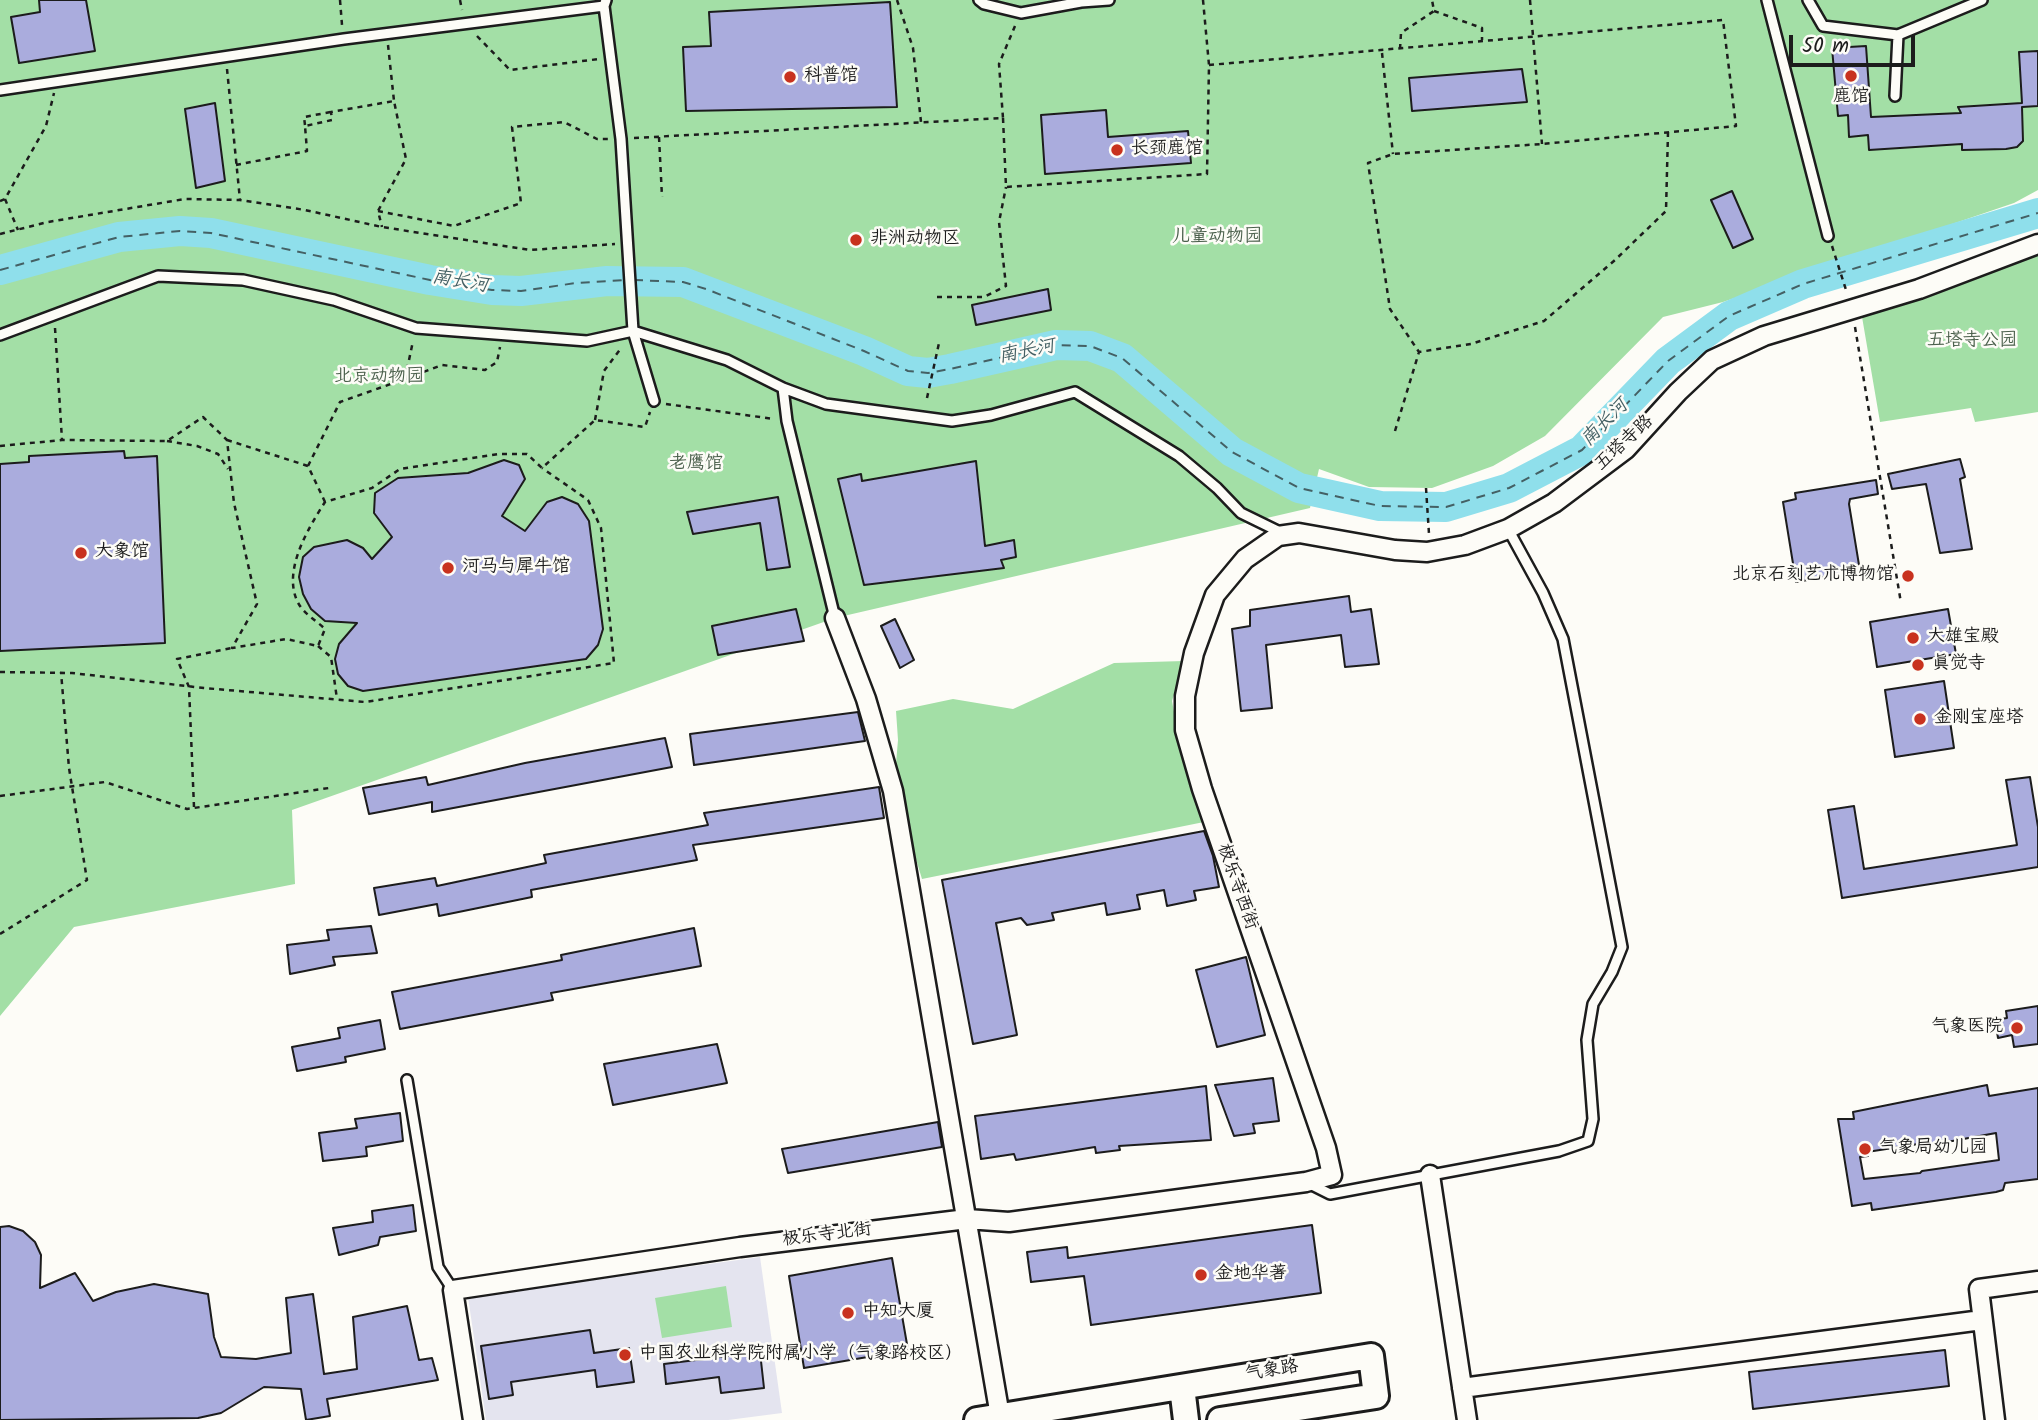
<!DOCTYPE html>
<meta charset="utf-8">
<style>
body{margin:0}
#map{position:relative;width:2038px;height:1420px;overflow:hidden;background:#fdfcf7;font-family:Kalam,sans-serif}
canvas{display:block}
.scale{position:absolute;left:1789px;top:35px;width:126px;height:32px;box-sizing:border-box;border:4px solid #1c1c1c;border-top:0;padding-left:9px;font-size:21px;line-height:24px;white-space:nowrap;color:#1c1c1c;-webkit-text-stroke:5px #fdfcf7;paint-order:stroke}
</style>
<div id="map">
<canvas width="2038" height="1420"></canvas>
<div class="scale">50 m</div>
</div>
<script>
const c = document.querySelector('canvas').getContext('2d');
c.lineJoin = 'round';
function fillPath(path, color) {
  c.fillStyle = color;
  c.fill(path, 'evenodd');
}
function strokePath(path, color, width, dash) {
  c.strokeStyle = color;
  c.lineWidth = width;
  c.lineCap = dash ? 'butt' : 'round';
  c.setLineDash(dash || []);
  c.stroke(path);
}
function write(font, color, halo, rows, align = 'center') {
  c.font = font + ' Kalam,"LXGW WenKai TC",sans-serif';
  c.lineWidth = 5;
  c.setLineDash([]);
  c.textBaseline = 'middle';
  c.strokeStyle = halo;
  c.fillStyle = color;
  for (const [text, x, y, turn = 0] of rows) {
    c.save();
    c.translate(x, y);
    c.rotate((+turn || 0) * Math.PI / 180);
    c.textAlign = isNaN(turn) ? turn : align;
    if (halo) c.strokeText(text, 0, 0);
    c.fillText(text, 0, 0);
    c.restore();
  }
}
const built = new Path2D(`
 M760,1257L782,1413L728,1420H486L468,1297Z`);
const green = new Path2D(`
 M0,0H2038V190L2014,203L1723,302L1663,317L1545,436L1493,466L1432,488L1369,487L1319,469L1310,508L835,618L292,810L295,884L74,927L0,1016Z
 M2038,250V412L1975,422L1971,408L1880,422L1861,311Z
 M1184,661L1172,701L1183,760L1204,822L922,879L911,843L895,775L898,740L896,711L953,699L1013,709L1114,663Z
 M726,1286L732,1327L662,1338L655,1298Z`);
const river = new Path2D(`
 M0,270L119,237L180,231L211,233L430,280L492,290L521,291L607,281L683,282L864,351L908,371L928,373L950,369L1056,345L1090,346L1122,358L1232,452L1299,488L1380,506L1446,507L1509,488L1582,450L1668,361L1729,316L1803,284L2038,213`);
const ferry = new Path2D(`
 M0,270L119,237L180,231L211,233L430,280L492,290L521,291L576,283L625,280
 M634,280L683,282L706,289L864,351L908,371L928,373L950,369L1056,345L1090,346L1122,358L1232,452L1299,488L1380,506L1446,507L1509,488L1582,450L1668,361L1729,316L1803,284L2038,213`);
const building = new Path2D(`
 M39,0H86L95,51L19,63L11,17L40,12Z
 M890,2L897,107L686,111L683,47L711,46L709,12Z
 M1866,46L1871,117L1961,113L1958,107L2022,103L2019,52L2038,51V106L2022,107L2023,141L2017,147L2006,149L1962,150V144L1869,150L1868,135L1849,137L1848,115L1838,116L1832,48Z
 M1522,69L1527,102L1412,111L1409,78Z
 M215,103L225,181L196,188L185,109Z
 M1106,110L1108,137L1188,131L1191,163L1045,174L1041,115Z
 M1732,191L1753,239L1733,248L1711,200Z
 M1048,289L1051,310L976,325L972,305Z
 M124,451L125,458L157,456L165,643L0,651V464L29,462V456Z
 M1960,459L1965,477L1960,479L1972,549L1940,553L1926,484L1892,489L1888,474Z
 M504,460L519,465L525,479L502,516L525,531L547,502L562,497L578,504L589,521L603,629L598,645L586,659L363,691L348,686L338,674L335,659L339,644L357,623L325,621L311,609L303,594L299,577L303,557L314,547L347,540L363,548L372,559L392,537L374,513L375,493L398,478L468,473Z
 M976,461L985,546L1014,540L1016,557L1001,560L1004,568L864,585L838,479L861,474L862,481Z
 M1876,480L1878,494L1850,499L1849,504L1860,571L1796,582L1783,502L1796,499L1795,493Z
 M778,497L790,567L767,570L760,523L693,534L687,512Z
 M1349,596L1351,612L1371,609L1379,664L1345,667L1341,635L1266,645L1272,708L1241,711L1232,629L1250,626V610Z
 M796,609L804,641L718,655L712,626Z
 M1948,609L1956,654L1877,667L1870,622Z
 M895,619L914,660L900,668L881,626Z
 M1944,681L1954,748L1895,757L1885,690Z
 M858,712L865,741L694,765L690,734Z
 M665,738L672,767L432,812V802L369,814L363,788L426,777L428,785L525,763Z
 M2030,777L2038,827V867L1842,898L1828,810L1854,806L1864,869L2017,845L2006,780Z
 M879,787L884,818L693,845L697,860L531,890L532,897L439,916L437,904L379,915L374,888L435,878L437,886L546,863L544,855L708,825L704,813Z
 M1204,831L1213,856L1219,887L1194,891L1196,900L1167,906L1164,890L1137,895L1140,909L1107,915L1105,903L1052,913L1054,920L1027,925L1021,918L996,923L1017,1035L973,1044L942,880Z
 M371,926L377,953L333,957L335,965L290,974L287,945L329,940L327,930Z
 M694,928L701,966L551,993L553,1000L400,1029L392,992L562,960L561,955Z
 M1246,957L1265,1035L1217,1047L1196,970Z
 M2038,1006V1044L2014,1047L2012,1035L1998,1038L1995,1020L2007,1018L2006,1011Z
 M380,1020L385,1049L345,1057L346,1062L297,1071L292,1047L340,1038L338,1028Z
 M717,1044L727,1083L613,1105L604,1064Z
 M1273,1078L1279,1121L1253,1124L1255,1133L1234,1136L1215,1085Z
 M1987,1085L1989,1096L2038,1088V1179L2005,1183L2003,1190L1996,1192L1872,1210L1871,1203L1852,1206L1838,1119H1854L1853,1112ZM1996,1133L1999,1160L1922,1171L1920,1173L1864,1179L1860,1157L1868,1156L1867,1152L1925,1143V1146Z
 M1206,1086L1211,1140L1119,1146L1120,1150L1096,1153L1095,1147L1016,1160L1014,1154L981,1159L975,1116Z
 M400,1113L403,1141L366,1147L367,1156L323,1161L319,1133L357,1128L355,1119Z
 M938,1122L942,1147L788,1173L782,1149Z
 M413,1205L416,1231L380,1237L378,1245L339,1255L333,1228L373,1222L372,1211Z
 M1312,1225L1321,1293L1091,1325L1084,1276L1031,1282L1027,1252L1067,1247L1068,1258Z
 M9,1226L23,1231L35,1242L41,1255L40,1288L75,1273L93,1301L116,1292L154,1284L208,1294L214,1337L221,1357L256,1359L291,1353L286,1298L313,1294L324,1374L357,1369L353,1317L407,1306L419,1360L432,1358L438,1380L327,1399L330,1416L306,1420L301,1389L264,1387L221,1413L198,1418L0,1420V1227Z
 M892,1258L908,1350L804,1368L789,1276Z
 M590,1330L594,1353L629,1348L634,1382L597,1387L595,1370L511,1382L513,1395L489,1399L481,1346Z
 M1945,1350L1949,1386L1753,1409L1749,1372Z
 M760,1352L764,1388L721,1393L719,1377L666,1384L664,1364Z`);
const path = new Path2D(`
 M340,0L342,25
 M460,0L462,10
 M897,0L913,48L921,122
 M1530,0L1542,144
 M1434,11L1482,28V40
 M477,36L510,70L599,59
 M388,45L394,101
 M1400,49L1401,33L1434,11L1432,0
 M1382,53L1393,154
 M1209,65L1723,20L1736,126L1542,144L1393,154L1368,163L1390,309L1419,352
 M227,69L240,200
 M1003,118L1006,187L1207,174L1209,65L1203,0
 M305,125L304,117L331,112
 M659,137L662,197
 M634,138L1003,118L999,64L1015,26
 M236,165L307,151L305,126L332,120L331,112L394,101L406,159L378,211L382,227
 M5,199L18,230
 M0,201L5,199L46,126L54,93
 M378,211L454,226L521,203L512,127L564,122L597,139H610
 M0,234L48,222L185,199L240,200L305,210L382,227L530,250L615,244
 M1832,246L1847,293
 M937,297H984L1006,286L999,222L1006,187
 M1855,327L1901,603
 M55,328L62,440
 M405,379L442,365L485,370L497,362L500,347
 M927,398L939,343
 M666,404L774,419
 M595,420L604,371L622,347
 M1395,431L1419,352L1471,344L1544,321L1615,260L1666,211L1668,132
 M227,440L308,466L325,502
 M167,441L197,446L218,454L228,469
 M0,446L62,440L167,441L203,417L227,440L234,503L257,604L232,648L286,639L318,646L325,629C318,622 306,615 300,606C280,575 307,530 325,502L372,488L400,469L499,454H527L542,468L595,420L645,427L650,412
 M308,466L340,402L405,379L413,341
 M1426,488L1429,534
 M318,646L331,657L337,699
 M0,672L72,673L204,688L365,702L614,663L601,528L588,500L542,468
 M0,796L105,782L187,809L329,788
 M194,807L189,687L177,659L232,648
 M0,934L87,880L69,768L61,672`);
const lane = new Path2D(`
 M606,0L604,6L621,139L633,331L654,401
 M979,0L984,4L1021,13L1081,2L1109,0
 M1767,0L1828,236
 M1808,0L1823,26L1898,35
 M0,90L344,39L604,6
 M1895,96L1898,35L1982,0
 M0,335L158,276L243,280L334,300L416,328L587,341L633,331L727,360L783,388L787,421L835,618
 M783,388L826,404L952,421L991,415L1075,392L1179,456L1217,488L1241,513L1284,534
 M407,1080L438,1267L453,1290
 M1308,1183L1330,1194L1559,1151L1588,1141L1593,1119L1587,1040L1593,1004L1612,972L1622,947L1563,639L1543,593L1508,529`);
const street = new Path2D(`
 M835,618L866,699L893,791L1000,1416
 M1430,1175L1467,1420
 M1462,1388L1982,1320
 M473,1420L453,1290L740,1247L967,1219L1009,1222L1306,1182L1332,1175L1326,1148L1202,789L1185,730V696L1194,653L1215,595L1245,559L1278,536L1299,533L1395,550L1427,552L1465,545L1508,529L1554,503L1626,449L1678,392L1712,360L1764,336L1919,289L2038,244
 M1995,1420L1979,1289L2038,1281`);
const secondary = new Path2D(`
 M1182,1387L1186,1420
 M977,1420L1371,1356L1376,1396L1220,1420`);
const markers = [
 [1851,76,7,"#c8321e"],
 [790,77,7,"#c8321e"],
 [1117,150,7,"#c8321e"],
 [856,240,7,"#c8321e"],
 [81,553,7,"#c8321e"],
 [448,568,7,"#c8321e"],
 [1908,576,7,"#c8321e"],
 [1913,638,7,"#c8321e"],
 [1918,665,7,"#c8321e"],
 [1920,719,7,"#c8321e"],
 [2017,1028,7,"#c8321e"],
 [1865,1149,7,"#c8321e"],
 [1201,1275,7,"#c8321e"],
 [848,1313,7,"#c8321e"],
 [625,1355,7,"#c8321e"]
];
const poiNames = [
 ["科普馆",804,77],
 ["鹿馆",1851,98,"center"],
 ["长颈鹿馆",1131,150],
 ["非洲动物区",870,240],
 ["大象馆",95,553],
 ["河马与犀牛馆",462,568],
 ["北京石刻艺术博物馆",1894,576,"right"],
 ["大雄宝殿",1927,638],
 ["真觉寺",1932,665],
 ["金刚宝座塔",1934,719],
 ["气象医院",2003,1028,"right"],
 ["气象局幼儿园",1879,1149],
 ["金地华著",1215,1275],
 ["中知大厦",862,1313],
 ["中国农业科学院附属小学（气象路校区）",639,1355]
];
const parkNames = [
 ["儿童动物园",1217,238],
 ["五塔寺公园",1972,342],
 ["北京动物园",379,378],
 ["老鹰馆",696,465]
];
const streetNames = [
 ["五塔寺路",1625,444,-43],
 ["极乐寺西街",1236,887,71],
 ["极乐寺北街",827,1236,-7],
 ["气象路",1272,1372,-9]
];
const waterNames = [
 ["南长河",460,283,10],
 ["南长河",1027,353,-11],
 ["南长河",1606,424,-45]
];
fillPath(built, '#e4e4ef');
fillPath(green, '#a3dfa6');
strokePath(river, '#8fdfeb', 30);
strokePath(ferry, '#446064', 2, [9, 7]);
fillPath(building, '#aaacdd');
strokePath(building, '#1c1c1c', 2);
strokePath(lane, '#1c1c1c', 14);
strokePath(street, '#1c1c1c', 23);
strokePath(secondary, '#1c1c1c', 30);
strokePath(path, '#1c1c1c', 2.5, [5, 5]);
strokePath(lane, '#fdfcf7', 9);
strokePath(street, '#fdfcf7', 18);
strokePath(secondary, '#fdfcf7', 24);
for (const [x, y, r, color] of markers) {
  const dot = new Path2D();
  dot.arc(x, y, r, 0, 2 * Math.PI);
  c.fillStyle = color;
  c.fill(dot);
  strokePath(dot, '#fdfcf7', 2.5);
}
write('18px', '#1c1c1c', '#fdfcf7', poiNames, 'left');
write('18px', '#4b604c', '#fdfcf7', parkNames);
write('18px', '#1c1c1c', '#fdfcf7', streetNames);
write('italic 19px', '#446064', '#fdfcf7', waterNames);
</script>
